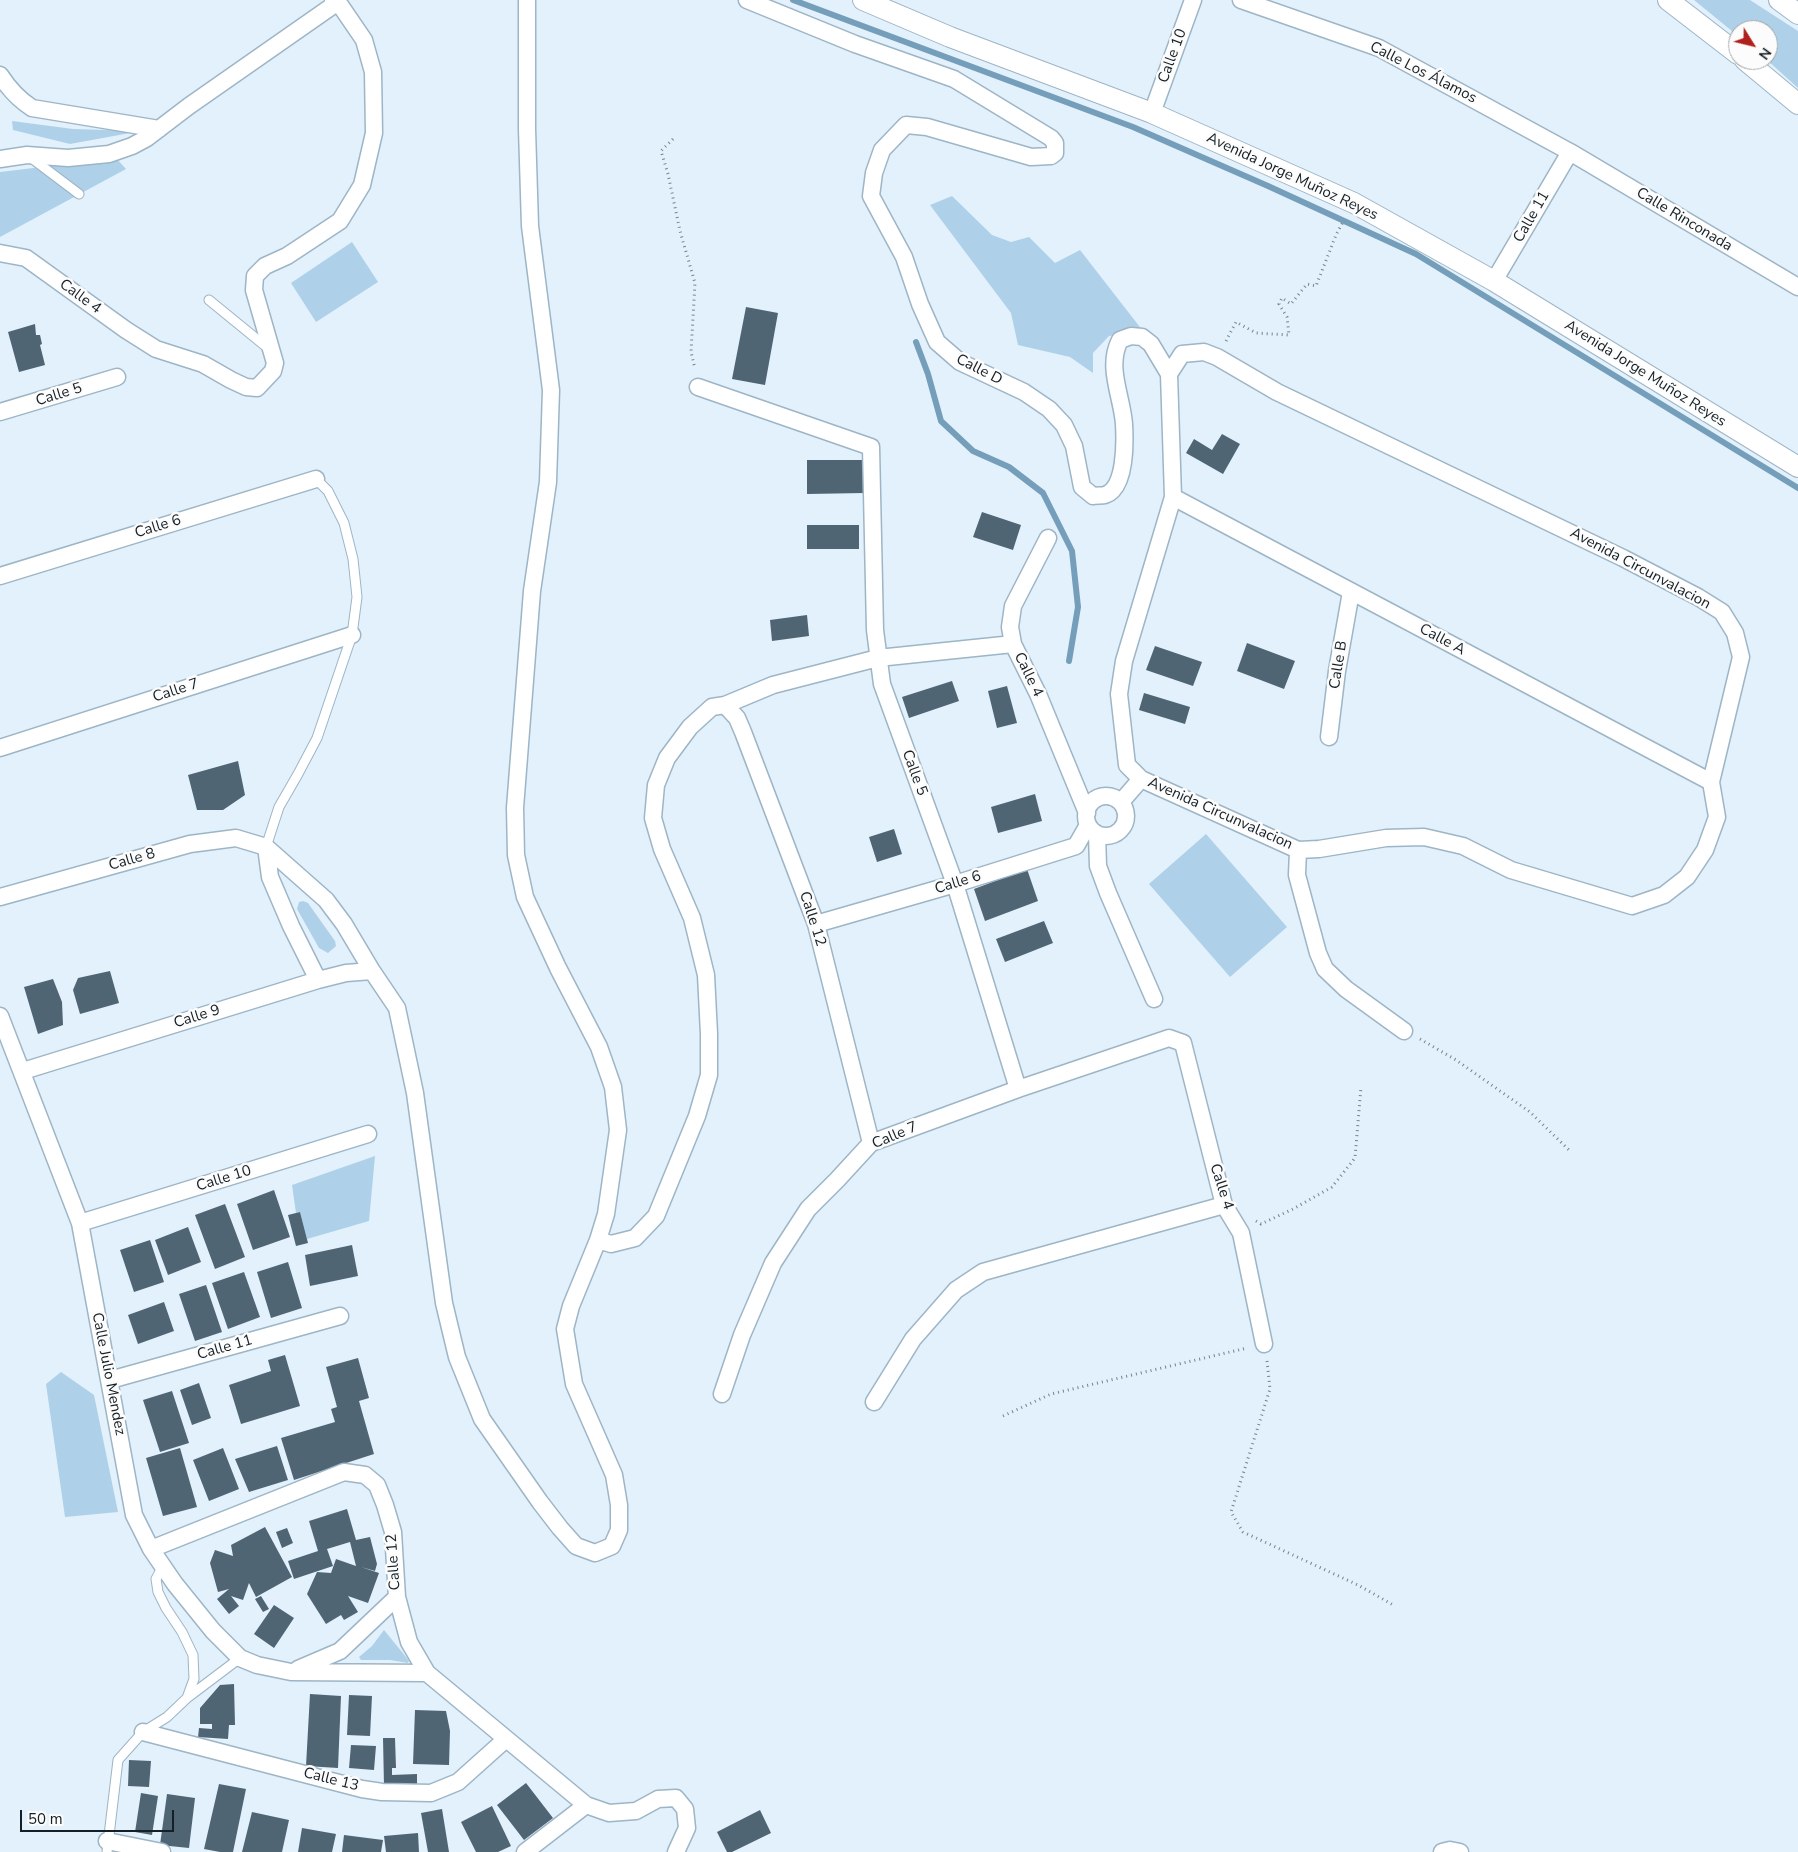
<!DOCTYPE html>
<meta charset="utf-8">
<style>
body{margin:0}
#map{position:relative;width:1798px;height:1852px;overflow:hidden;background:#e2f1fb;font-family:"Nunito Sans",sans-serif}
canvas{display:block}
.north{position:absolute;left:1728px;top:20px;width:50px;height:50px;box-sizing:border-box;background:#fcfcfc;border:1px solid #a0a4a6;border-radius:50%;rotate:126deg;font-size:14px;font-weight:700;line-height:20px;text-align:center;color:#151f25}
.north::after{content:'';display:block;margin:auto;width:18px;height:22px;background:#b1211c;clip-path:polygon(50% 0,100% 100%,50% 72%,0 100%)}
.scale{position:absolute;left:20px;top:1810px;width:154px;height:22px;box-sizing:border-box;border:2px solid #151f25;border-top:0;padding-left:6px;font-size:15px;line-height:18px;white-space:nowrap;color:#151f25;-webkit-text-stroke:4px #fcfcfc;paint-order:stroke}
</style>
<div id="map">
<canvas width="1798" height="1852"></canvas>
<div class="north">N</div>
<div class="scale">50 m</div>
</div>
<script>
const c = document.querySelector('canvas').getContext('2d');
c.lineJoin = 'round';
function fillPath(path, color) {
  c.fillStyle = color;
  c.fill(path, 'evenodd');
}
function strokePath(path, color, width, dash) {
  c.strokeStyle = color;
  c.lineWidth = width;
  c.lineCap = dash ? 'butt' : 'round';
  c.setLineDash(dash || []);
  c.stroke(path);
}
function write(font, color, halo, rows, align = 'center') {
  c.font = font + ' "Nunito Sans",sans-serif';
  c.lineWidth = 5;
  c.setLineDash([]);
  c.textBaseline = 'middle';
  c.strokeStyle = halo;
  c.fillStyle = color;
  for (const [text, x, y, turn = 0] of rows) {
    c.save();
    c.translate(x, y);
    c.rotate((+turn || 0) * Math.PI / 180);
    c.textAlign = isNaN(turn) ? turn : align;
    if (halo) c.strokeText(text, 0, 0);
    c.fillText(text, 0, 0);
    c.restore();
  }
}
const green = new Path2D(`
 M1694,0H1750L1798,31V88L1767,60L1768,30H1738V36Z
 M12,121L73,129L141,131L70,144L13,130Z
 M116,158L126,169L0,237V172Z
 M952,196L992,235L1011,242L1029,237L1055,263L1080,250L1143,331L1109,336L1093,353V373L1070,357L1018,345L1011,313L930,205Z
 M352,242L378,282L316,322L291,283Z
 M1206,834L1287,927L1230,977L1149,884Z
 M303,901L308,903L335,941L336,946L328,953L319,948L297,909L299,902Z
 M375,1156L369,1221L307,1239L300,1212L296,1213L292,1185Z
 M61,1372L94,1395L118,1512L65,1517L46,1384Z
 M384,1630L406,1657L409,1661L408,1663L390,1660H361L359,1657L372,1646Z`);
const stream = new Path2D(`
 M793,0L1133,127L1268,186L1416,254L1798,488
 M916,342L928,374L941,421L973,451L1009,467L1043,493L1072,551L1078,607L1069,661`);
const building = new Path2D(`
 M746,307L778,313L765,385L732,379Z
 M35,324L36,335H40L42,344L40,345L45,365L19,372L8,332Z
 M1222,434L1240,444L1223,474L1186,453L1194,439L1212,450Z
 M807,460H864V493L807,494Z
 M982,512L1021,525L1013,550L973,537Z
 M807,525H859V549H807Z
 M807,615L809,636L772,641L770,620Z
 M1247,643L1295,661L1284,689L1237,671Z
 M1155,646L1202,662L1193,686L1146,670Z
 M952,681L959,701L909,718L902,697Z
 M1007,686L1017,723L997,728L988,691Z
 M1144,693L1190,707L1185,724L1139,710Z
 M238,761L245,795L223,810H197L188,775Z
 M1035,794L1042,821L998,833L991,807Z
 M894,829L902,854L877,862L869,837Z
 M1027,869L1038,901L985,921L974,889Z
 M1044,921L1053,943L1005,962L996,939Z
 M110,971L119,1003L80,1014L73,990L78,978Z
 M53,979L62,1002L63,1025L38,1034L24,987Z
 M274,1190L290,1237L253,1250L237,1204Z
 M225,1204L245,1257L215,1269L195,1215Z
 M300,1212L308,1243L296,1246L288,1215Z
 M188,1227L201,1262L168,1275L155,1240Z
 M150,1240L164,1282L134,1292L120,1250Z
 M352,1245L358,1276L310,1286L305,1255Z
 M288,1262L302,1308L271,1318L257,1272Z
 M244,1272L260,1317L228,1329L212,1283Z
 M206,1285L222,1332L195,1341L179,1294Z
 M164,1302L174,1331L138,1344L128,1315Z
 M285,1355L300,1406L241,1424L229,1385L271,1371L268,1360Z
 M358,1358L369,1398L359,1401L374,1454L294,1480L281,1438L335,1422L331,1409L337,1407L326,1367Z
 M199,1383L211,1418L192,1425L180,1390Z
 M172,1391L189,1443L160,1452L143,1400Z
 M277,1446L288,1480L249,1492L235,1459Z
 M180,1448L197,1507L163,1516L146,1458Z
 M223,1448L239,1489L209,1501L193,1460Z
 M347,1509L356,1540L370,1537L377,1564L375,1571L361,1567L379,1573L368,1603L348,1596L358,1612L344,1620L341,1615L326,1624L307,1594L317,1572L331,1573L336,1559L356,1566L350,1542L327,1549L333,1566L294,1579L288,1561L318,1551L309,1521Z
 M265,1527L292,1577L256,1597L249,1583L243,1600L231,1596L239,1606L229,1614L217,1599L229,1589L218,1592L210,1563L215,1550L233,1556L231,1545Z
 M287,1528L293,1543L282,1548L276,1532Z
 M261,1596L269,1609L263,1612L255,1599Z
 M274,1605L294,1618L274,1648L254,1634Z
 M234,1684L235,1725H229L228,1739L198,1737L199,1728L212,1729V1724H200V1708L220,1685Z
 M310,1694L341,1696L338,1768L306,1766Z
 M349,1695L372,1696L370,1736L347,1735Z
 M415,1710L446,1711L450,1731L449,1765L413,1764Z
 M383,1738H395L396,1768H392V1775L417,1774V1785L384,1786Z
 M351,1745L376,1746L374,1770L349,1768Z
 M129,1760L151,1761L149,1787L128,1786Z
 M526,1783L553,1818L524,1840L497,1805Z
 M219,1784L246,1789L233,1852H220L204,1849Z
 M141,1793L158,1796L152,1835L135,1832Z
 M167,1794L195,1798L189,1848L160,1845Z
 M492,1806L511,1846L498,1852H476L461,1822Z
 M442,1809L449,1852H428L421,1813Z
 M760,1810L771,1833L732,1852H727L717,1832Z
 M252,1812L289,1820L282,1852H242Z
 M302,1828L336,1834L332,1852H298Z
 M418,1833L419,1852H386L384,1836Z
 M344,1835L383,1840L381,1852H342Z`);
const path = new Path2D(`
 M673,139L661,151L668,174L680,231L695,283L691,352L695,369
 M1226,341L1236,322L1256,333L1289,335L1287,317L1279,304L1282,298L1291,304L1307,284L1316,286L1336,235L1344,220
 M1420,1039L1456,1060L1530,1112L1570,1151
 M1256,1221L1261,1224L1293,1209L1332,1187L1355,1158L1361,1087
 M1267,1361L1270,1389L1231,1512L1243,1532L1358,1585L1395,1606
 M1003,1416L1051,1394L1247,1348`);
const service = new Path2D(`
 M30,157L79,194
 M209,300L269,349
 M266,847L279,807L298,774L317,738L352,635L357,597L353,559L344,523L328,491L316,479
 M187,1698L240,1658
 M107,1852L118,1760L143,1732L167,1717L187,1698L194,1679L193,1655L182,1632L166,1608L158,1592L156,1579L163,1566`);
const minor = new Path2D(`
 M747,0L855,44L954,79L1051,138L1055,143V153L1051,156L1031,157L927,127L906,125L882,150L874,173L871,196L904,257L920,304L937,342L960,362L1024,392L1049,409L1064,425L1074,446L1082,487L1093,496C1097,495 1102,496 1105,495C1126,488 1125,442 1124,424C1122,396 1106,367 1120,340L1131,336L1142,337L1151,344L1169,374L1173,497L1124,661L1119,694L1127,765L1141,779L1298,850L1319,849L1386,838L1424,837L1463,846L1511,870L1632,906L1664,895L1687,877L1705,850L1717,817L1711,782L1741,657L1735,633L1722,612L1698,597L1623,558L1277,392L1217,357L1204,352L1182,354L1169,374
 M1241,0L1379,48L1570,152L1798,287
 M0,75C9,89 18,99 32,108L159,129
 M1152,113L1193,0
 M0,159L27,155L68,158L109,154L132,146L147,138L189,106L338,2
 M0,253L26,258L126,330L156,349L203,364L231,380L246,387L257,388L273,371L275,363L254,290L255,276L265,266L287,256L340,221L362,185L374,133L373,72L364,40L338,2L333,0
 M1494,281L1570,152
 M698,387L871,447L875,630L882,684L955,884L1018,1089
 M0,412L117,377
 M1173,497L1711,782
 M1048,538L1013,606L1010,627L1013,644L1038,694L1087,813
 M0,576L316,479
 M725,705L737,718L743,732L816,924L871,1143
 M1329,737L1337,671L1351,592
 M0,748L352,635
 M1086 816a20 20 0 1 1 40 0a20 20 0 1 1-40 0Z
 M1121,802L1141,779
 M1097,834L1098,866L1108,893L1154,999
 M266,847L270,877L291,926L318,980
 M1298,850L1297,875L1318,953L1325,969L1346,989L1404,1031
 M0,897L190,844L236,838L266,847L326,900L344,924L372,971L397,1008L415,1093L444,1303L457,1357L482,1419L540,1502L560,1528L576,1546L595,1553L612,1546L619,1530V1505L614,1475L574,1384L565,1329L571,1306L598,1240L606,1214L618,1130L613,1087L599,1047L558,968L525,897L516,855L515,808L532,591L548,482L551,390L530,226L527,129V0
 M816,924L955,884L1076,846L1088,825
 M0,1016L80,1223L134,1515L151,1549L175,1584L213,1631L240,1658L257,1665L291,1672L427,1673
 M23,1071L318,980L346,973L372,971
 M80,1223L368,1134
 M598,1240L611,1244L635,1238L656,1216L697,1116L709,1075V1034L706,975L692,918L662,849L653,818L656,785L667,758L690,727L712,707L725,705L773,685L878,658L1013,644
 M110,1380L340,1316
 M722,1394L742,1335L773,1263L808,1209L837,1180L871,1143L1018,1089L1169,1038L1183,1043L1224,1205L1241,1233L1264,1344
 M874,1402L913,1339L956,1290L983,1272L1224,1205
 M151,1549L344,1472L365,1475L377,1485L385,1505L393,1532L397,1597L409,1642L427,1673L586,1805L609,1813L636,1811L658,1799L676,1798L685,1809L687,1828L676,1852
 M298,1669L340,1651L397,1597
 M143,1732L362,1789L382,1792L431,1793L458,1782L506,1739
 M107,1841L162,1852
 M525,1852L586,1805
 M1442,1852L1450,1850L1460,1852`);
const tertiary = new Path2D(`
 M863,0L950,37L1152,113L1354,203L1494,281L1798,467
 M1668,0L1738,54
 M1779,0L1798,14
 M1745,60L1798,104`);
const streetNames = [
 ["Calle 10",1173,56,-70],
 ["Calle Los Álamos",1423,73,27],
 ["Avenida Jorge Muñoz Reyes",1292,177,25],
 ["Calle 11",1532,217,-60],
 ["Calle Rinconada",1684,220,31],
 ["Calle 4",80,297,36],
 ["Calle D",979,370,27],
 ["Avenida Jorge Muñoz Reyes",1645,374,32],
 ["Calle 5",59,395,-17],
 ["Calle 6",158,527,-17],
 ["Avenida Circunvalacion",1640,569,28],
 ["Calle A",1442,640,28],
 ["Calle B",1339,665,-81],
 ["Calle 4",1028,675,64],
 ["Calle 7",176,691,-18],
 ["Calle 5",914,773,70],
 ["Avenida Circunvalacion",1220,814,24],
 ["Calle 8",132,860,-16],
 ["Calle 6",958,883,-17],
 ["Calle 12",812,919,72],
 ["Calle 9",197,1017,-17],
 ["Calle 7",895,1136,-23],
 ["Calle 10",224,1179,-17],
 ["Calle 4",1221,1187,72],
 ["Calle 11",225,1348,-16],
 ["Calle Julio Mendez",108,1374,79],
 ["Calle 12",394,1562,-94],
 ["Calle 13",331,1780,14]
];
fillPath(green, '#aed1e9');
strokePath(stream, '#749eba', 6);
fillPath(building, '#4f6574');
strokePath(service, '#9db5c6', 11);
strokePath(minor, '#9db5c6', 19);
strokePath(tertiary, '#9db5c6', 22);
strokePath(path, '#76838b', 3, [1, 4]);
strokePath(service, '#fff', 9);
strokePath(minor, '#fff', 16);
strokePath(tertiary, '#fff', 20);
write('15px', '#151f25', '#fcfcfc', streetNames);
</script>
